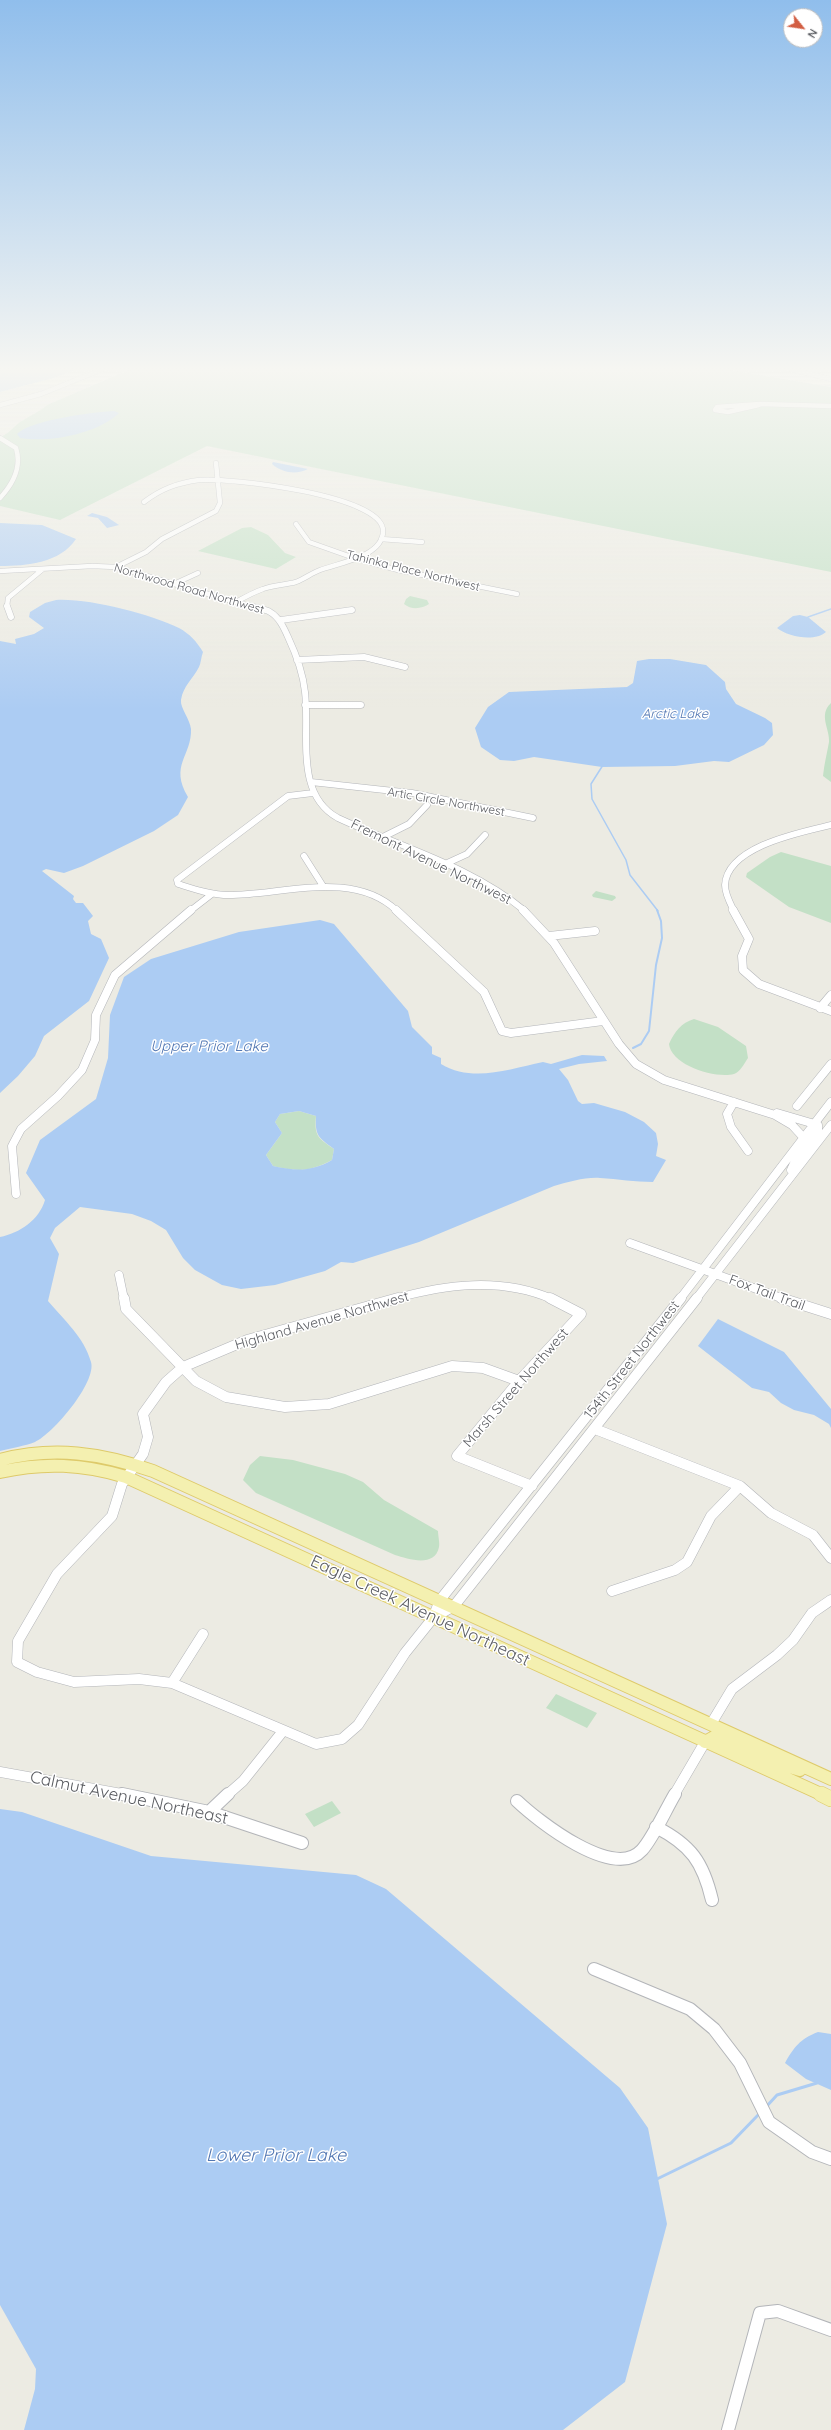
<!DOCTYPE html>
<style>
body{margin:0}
#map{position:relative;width:831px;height:2430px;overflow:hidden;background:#ecebe3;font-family:Quicksand,sans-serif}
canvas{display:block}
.north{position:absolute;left:783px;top:8px;width:40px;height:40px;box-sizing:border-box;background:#fff;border:1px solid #bdbec0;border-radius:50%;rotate:120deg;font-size:11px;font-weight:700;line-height:16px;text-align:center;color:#5b5d62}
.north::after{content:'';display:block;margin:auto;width:14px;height:18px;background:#d25e43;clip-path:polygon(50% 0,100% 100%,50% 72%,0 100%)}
</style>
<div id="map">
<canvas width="831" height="2430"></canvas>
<div class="north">N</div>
</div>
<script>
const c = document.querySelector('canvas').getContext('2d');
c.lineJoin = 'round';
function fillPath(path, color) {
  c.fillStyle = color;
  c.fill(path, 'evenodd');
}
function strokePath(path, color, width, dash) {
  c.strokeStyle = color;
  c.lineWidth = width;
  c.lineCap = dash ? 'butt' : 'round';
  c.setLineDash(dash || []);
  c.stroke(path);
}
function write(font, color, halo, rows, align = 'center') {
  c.font = font + ' Quicksand,sans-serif';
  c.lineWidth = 3;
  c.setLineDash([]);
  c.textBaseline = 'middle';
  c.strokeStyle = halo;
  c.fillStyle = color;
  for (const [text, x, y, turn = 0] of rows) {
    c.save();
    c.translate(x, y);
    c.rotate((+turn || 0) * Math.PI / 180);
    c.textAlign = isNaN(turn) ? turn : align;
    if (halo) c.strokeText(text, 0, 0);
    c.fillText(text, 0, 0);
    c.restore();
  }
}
const green = new Path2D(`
 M131,369H724L831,387V572L207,446L60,520L0,506V437C9,434 13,427 20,422C29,416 38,413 47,405Z
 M251,527L268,535L285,553L296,557L276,569L198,551L242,528Z
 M410,596L427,600L429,604C422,609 411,610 404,604L406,599Z
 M831,703V782L823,776C824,765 827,753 829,742C830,729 818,715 831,703Z
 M781,852L831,866V923L789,907L746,877L747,873L770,857Z
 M596,891L615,896L616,898L612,901L593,897L592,895Z
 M694,1019L718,1027L746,1046L748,1058C744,1064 740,1072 734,1074C715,1079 671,1065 669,1044C675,1031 681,1023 694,1019Z
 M299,1111L316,1116C314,1136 318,1138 334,1149L332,1160C309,1172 298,1172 273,1166L266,1155L282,1133L275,1122L280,1114Z
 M260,1456L293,1460L345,1474L363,1482L384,1500L438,1531C438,1536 440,1543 439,1547C435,1568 408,1559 395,1555L256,1493L243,1480L250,1465Z
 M556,1694L597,1713L587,1728L546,1708Z
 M332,1801L341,1813L314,1827L305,1814Z`);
const water = new Path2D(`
 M0,369H78L53,378L0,392Z
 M114,411L119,413C98,434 48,443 20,438L17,434C30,420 94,412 114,411Z
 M273,462L308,469C297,475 282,473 272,464Z
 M92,513L107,517L119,525L107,528L98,518L87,516Z
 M0,523L42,525L76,539C60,563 27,566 0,566Z
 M56,600C89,598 150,614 179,628C190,634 197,642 203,652C201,657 201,663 199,667C193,679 183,686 181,700C180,708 190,719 191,729C192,756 169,765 188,797L178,815L154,831L83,866L64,873L46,869L42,871L74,896L73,899L76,903H83L93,916L88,921L91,934L101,939L109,958L89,1001L44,1036L35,1056L18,1076L0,1093V641L16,644L15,639L34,634L44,628L29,617L30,612L45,603Z
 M800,615L808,617L826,632C815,642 788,637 777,628L793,616Z
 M649,659H670L706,665L725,682L726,689L736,704L765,718L772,723L773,735L764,745L729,762L714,761L675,766L602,767L534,757L514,761L500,760L481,747L475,728L488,707L509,692L627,687L633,683L637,661Z
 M320,920L334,924L408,1011L412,1027L432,1047V1054L441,1058V1064C473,1083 509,1069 543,1062L551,1064L582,1055L604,1056L607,1061L579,1064L559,1069L568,1080L578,1101L582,1104L594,1103L625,1112L644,1122L656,1133L658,1144L656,1156L666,1160L653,1182C635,1182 618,1179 600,1178C585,1177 569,1182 554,1186L419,1242L353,1263L341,1262L325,1271L275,1285L241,1289L222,1285L195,1270L183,1258L166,1230L151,1221L132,1214L80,1207L55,1228L50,1238L59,1254L48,1301C64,1320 84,1337 91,1362C97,1382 53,1434 35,1442C25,1446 11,1448 0,1451V1237C20,1233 39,1220 45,1200L26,1173L40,1140L96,1099L108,1058L110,1015L124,977L151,959L239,932ZM299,1111L316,1116C315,1136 318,1137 334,1149L332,1160C311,1172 296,1171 273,1166L266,1155L282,1133L275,1122L280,1114Z
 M718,1319L784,1352L831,1409V1428L829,1424L814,1415L794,1410L781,1403L769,1392L752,1388L698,1346Z
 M0,1809L22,1812L151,1856L356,1875L386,1889L620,2088L648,2128L667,2224L625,2382L563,2430H24L35,2389L36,2369L0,2305Z
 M818,2032L831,2034V2090L806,2079L785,2063C794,2047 800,2039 818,2032Z`);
const streamFar2 = new Path2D(`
 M808,617L831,609
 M603,765L591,784L592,799L626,860L630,875L658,911`);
const streamFar1 = new Path2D(`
 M633,1048L641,1044L649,1031L656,965L662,938L661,921L657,910`);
const stream = new Path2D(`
 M766,2107L777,2095L817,2083
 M657,2179L731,2143L760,2113`);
const minorFar4 = new Path2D(`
 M790,369L831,379
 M0,405L41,394L103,369
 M759,405L728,412L715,410L717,407L760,404L831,406
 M0,438L16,448C22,467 13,484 0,498
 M144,502C161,489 177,483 199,480C227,477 384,495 383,531C383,557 338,563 320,570C312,573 304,579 296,582C285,585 274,585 263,589C254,592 245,597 236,602
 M296,524L309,542L357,559L398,570L517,594
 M381,539L422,542
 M116,567L146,552L162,539L216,511L220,503L216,463
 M0,571L92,566L116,567L253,607
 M174,584L198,573
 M7,607L8,598L43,569`);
const minorFar3 = new Path2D(`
 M7,606L11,617
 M250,606C256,608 265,609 270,612C279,617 284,628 288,637C296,654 303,673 305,692C310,734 294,794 338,818C400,847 471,866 525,911
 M281,620L352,610
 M297,660L364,657L405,667
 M305,705H361
 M311,782L412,793L533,818
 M313,793L288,796L177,880L178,884C194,889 211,895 229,895C282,895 353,869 397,911
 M383,837L409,824L427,805
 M304,856L323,886
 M443,865L467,854L485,835
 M190,911L212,894
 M734,911C730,903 725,894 725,885C727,846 802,832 831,825`);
const minorFar2 = new Path2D(`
 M396,910L484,992L502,1031L511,1033L603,1021
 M523,910L554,943L619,1044L636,1064L664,1080L775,1115L792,1125L803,1137
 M733,910L749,939L742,956L743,970L759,984L831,1011
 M549,936L595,931
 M820,1008L831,995
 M734,1102L727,1114L731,1127L748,1151
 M797,1106L831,1064
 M777,1113L818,1125V1130L797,1157L791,1170
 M16,1194L12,1146L21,1129L58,1096L82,1070L95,1040L96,1015L115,975L191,910
 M630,1243L784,1299
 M119,1275L124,1299
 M394,1299C446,1284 501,1277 552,1299
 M680,1299L831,1102
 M696,1299L831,1125`);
const minorFar1 = new Path2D(`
 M124,1298L126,1309L196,1381L226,1397L285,1407L329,1404L452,1366L483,1368L519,1381
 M398,1298L247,1340L183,1367L166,1382L143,1414L148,1437L143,1454L122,1484L112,1516L57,1574L18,1641L17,1662L37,1672L74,1682L139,1679L172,1683L316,1744L342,1739L358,1725L405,1653L433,1618L454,1606L697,1298
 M781,1298L831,1314
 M595,1429L740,1486L771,1513L813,1535L831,1558
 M532,1486L457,1456L519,1381L581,1314L550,1298
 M612,1591L675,1570L687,1562L711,1516L740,1486
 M433,1618L440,1600L681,1298
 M172,1683L203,1634
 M711,1724L732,1689L777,1655L793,1640L812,1613L831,1600
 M0,1772L127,1795
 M227,1795L243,1781L283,1731
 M674,1795L705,1742`);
const minor = new Path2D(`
 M122,1794L209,1812L302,1843
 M517,1801C538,1821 614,1881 642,1850C653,1838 666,1809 675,1794
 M209,1812L228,1794
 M656,1827C691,1845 703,1862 712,1900
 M594,1969L690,2009L714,2029L740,2063L769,2122L812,2152L831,2159
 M728,2430L760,2313L778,2311L831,2330`);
const majorFar1 = new Path2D(`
 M0,1460C54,1446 101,1453 153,1471L831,1779
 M0,1472C44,1462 83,1464 126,1477L823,1795
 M705,1742L714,1737L770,1761L800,1770`);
const major = new Path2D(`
 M821,1794L831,1799`);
const farStreetnames = [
 ["Tahinka Place Northwest",413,571,14],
 ["Northwood Road Northwest",189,589,16],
 ["Artic Circle Northwest",446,802,10]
];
const farWaternames = [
 ["Arctic Lake",675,714]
];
const streetNames = [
 ["Fremont Avenue Northwest",431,862,26],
 ["Fox Tail Trail",767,1293,20],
 ["Highland Avenue Northwest",322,1321,-16],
 ["154th Street Northwest",632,1360,-52],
 ["Marsh Street Northwest",516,1388,-49]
];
const waterNames = [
 ["Upper Prior Lake",209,1046]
];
const nearStreetnames = [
 ["Eagle Creek Avenue Northeast",420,1611,25],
 ["Calmut Avenue Northeast",129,1798,12]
];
const nearWaternames = [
 ["Lower Prior Lake",276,2156]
];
fillPath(green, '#c3e0c6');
fillPath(water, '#acccf3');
strokePath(streamFar2, '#acccf3', 1.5);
strokePath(streamFar1, '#acccf3', 2);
strokePath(stream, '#acccf3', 3);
strokePath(minorFar4, '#b3b5b9', 5.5);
strokePath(minorFar3, '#b3b5b9', 7);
strokePath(minorFar2, '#b3b5b9', 9);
strokePath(minorFar1, '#b3b5b9', 11);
strokePath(minor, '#b3b5b9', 14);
strokePath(majorFar1, '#deca6a', 14);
strokePath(major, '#deca6a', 16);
strokePath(minorFar4, '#fff', 4.5);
strokePath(minorFar3, '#fff', 6);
strokePath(minorFar2, '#fff', 8);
strokePath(minorFar1, '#fff', 10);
strokePath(minor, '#fff', 12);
strokePath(majorFar1, '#f4f0b0', 12);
strokePath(major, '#f4f0b0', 15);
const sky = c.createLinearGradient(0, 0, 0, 710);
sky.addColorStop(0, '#90beec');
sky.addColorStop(0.52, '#f6f6f2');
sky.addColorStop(1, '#f6f6f200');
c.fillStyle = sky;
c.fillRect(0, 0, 831, 710);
write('12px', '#5b5d62', '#fff', farStreetnames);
write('italic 13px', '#5277b3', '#fff', farWaternames);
write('14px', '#5b5d62', '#fff', streetNames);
write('italic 15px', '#5277b3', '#fff', waterNames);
write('17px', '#5b5d62', '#fff', nearStreetnames);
write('italic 18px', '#5277b3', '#fff', nearWaternames);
</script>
